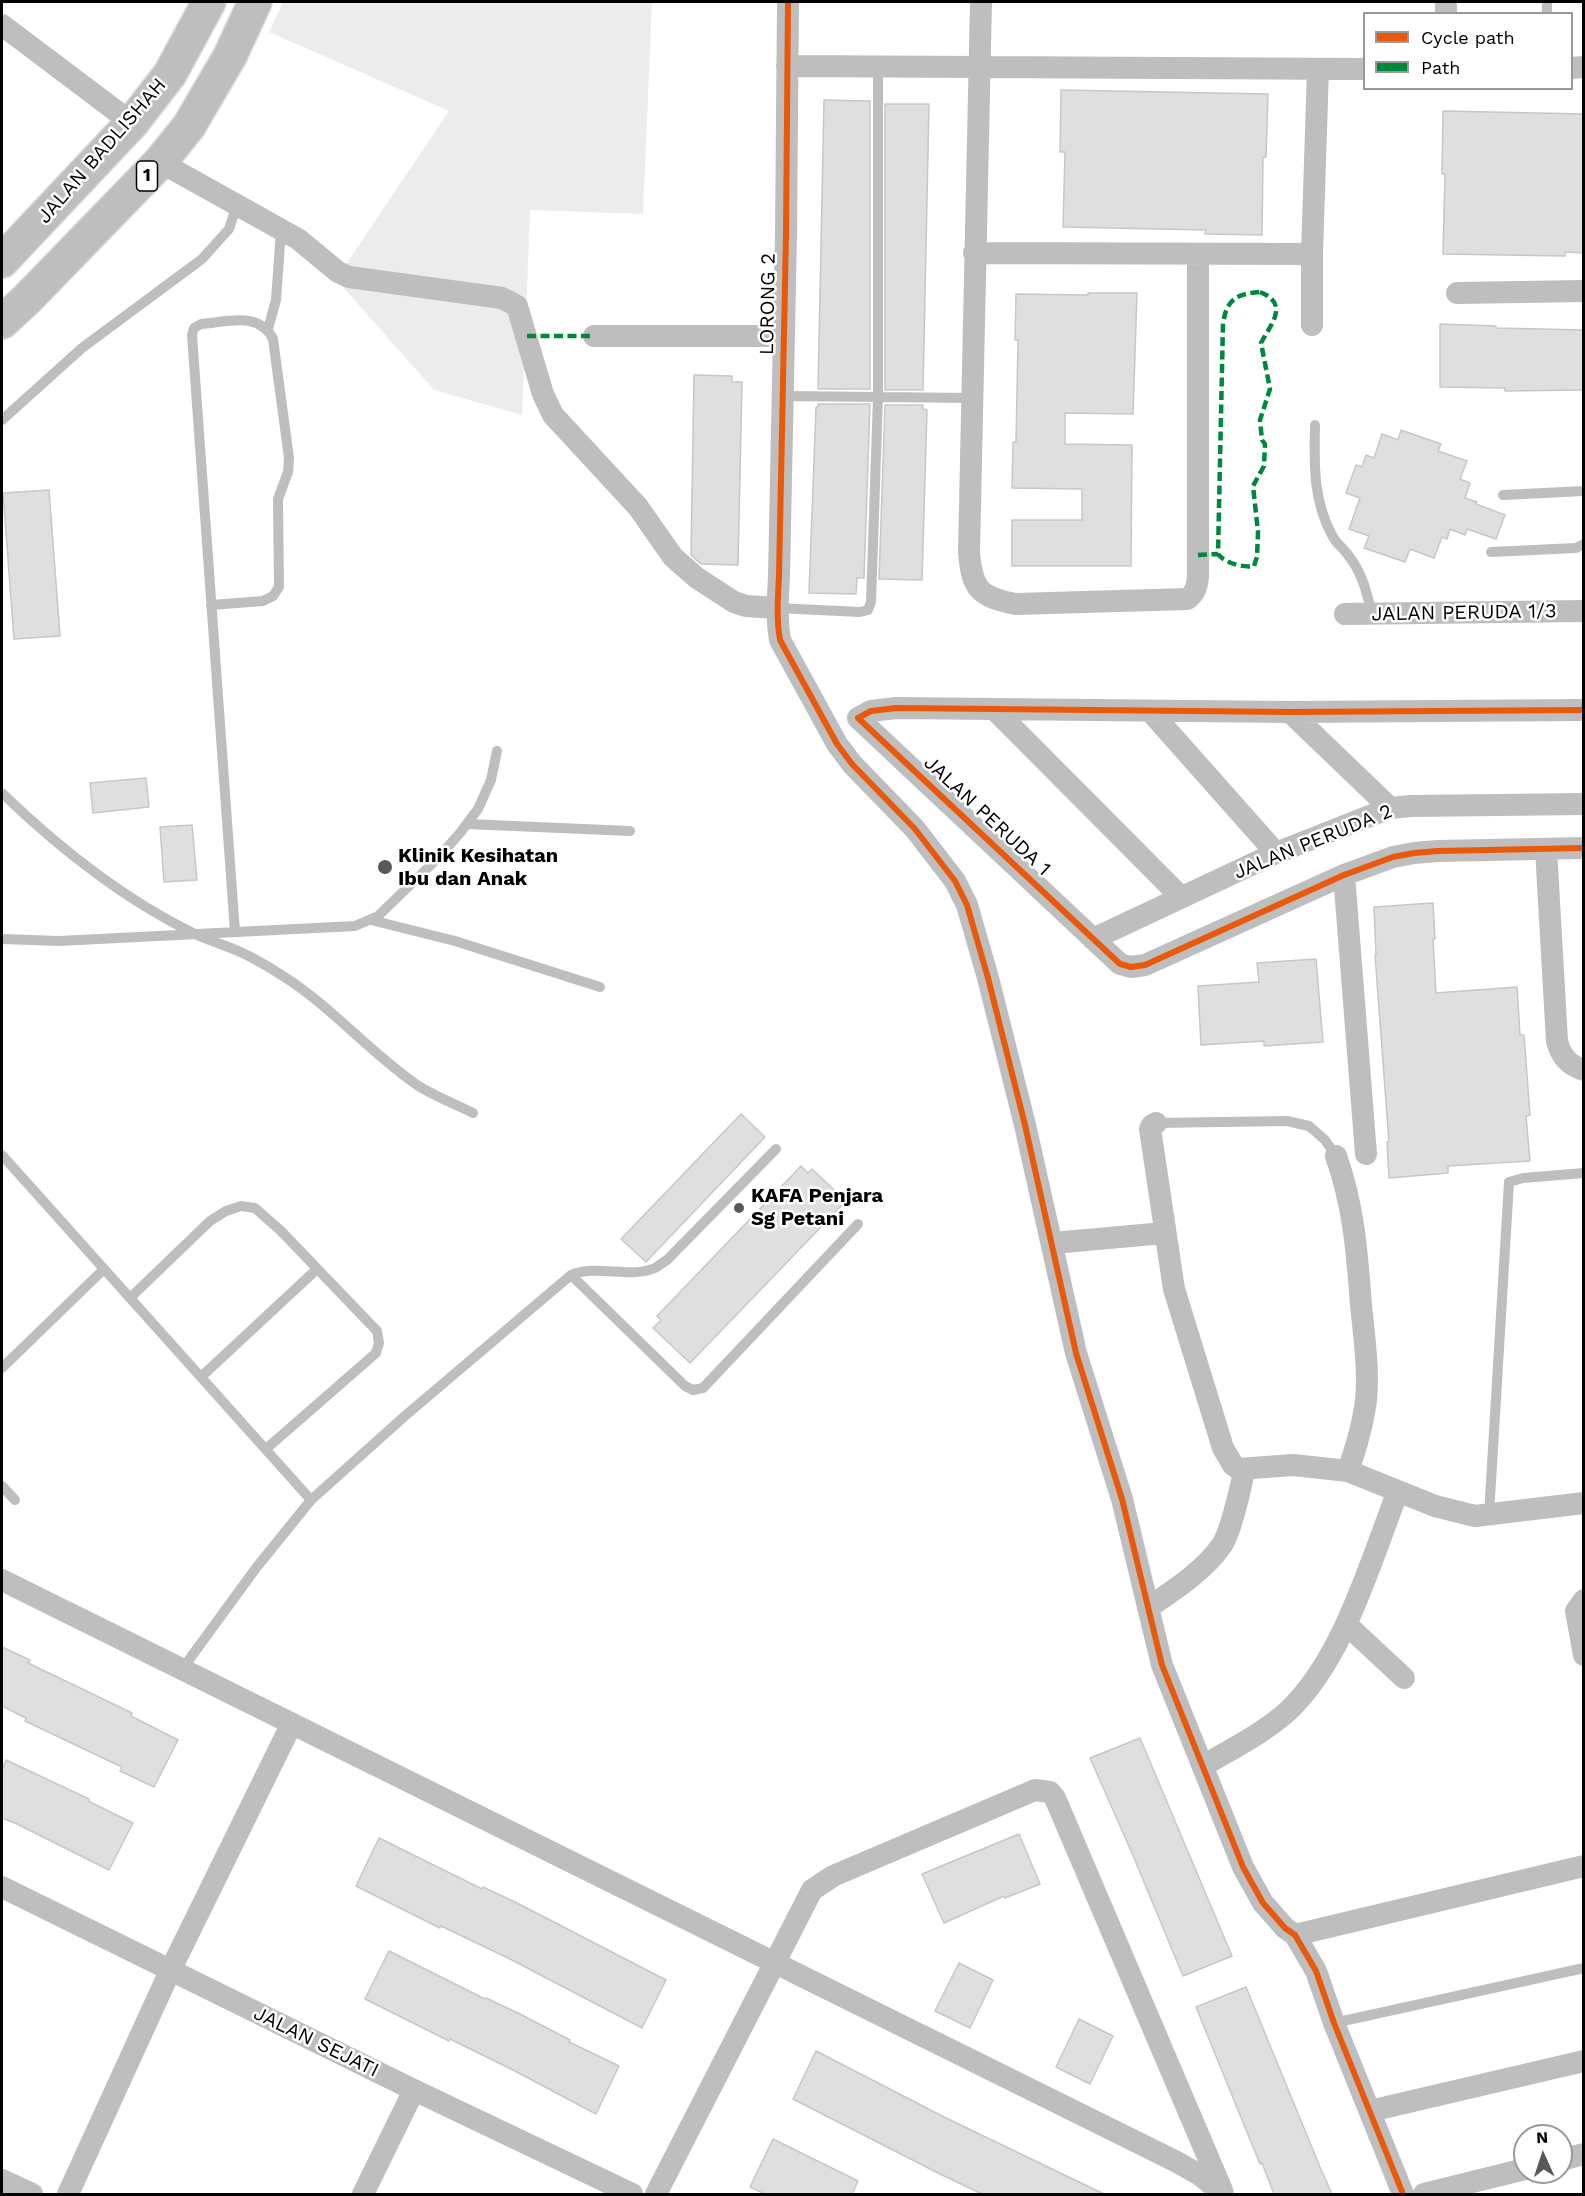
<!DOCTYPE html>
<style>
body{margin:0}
#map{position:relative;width:1585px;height:2196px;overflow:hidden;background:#fff;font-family:"Work Sans",sans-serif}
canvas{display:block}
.frame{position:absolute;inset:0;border:3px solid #000;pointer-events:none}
.legend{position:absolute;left:1363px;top:12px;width:210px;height:78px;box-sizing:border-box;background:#fff;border:2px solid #999;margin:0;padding:8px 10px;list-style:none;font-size:18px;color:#000}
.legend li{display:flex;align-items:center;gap:12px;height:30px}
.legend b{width:30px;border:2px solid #999}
.north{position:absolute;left:1513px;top:2124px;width:60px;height:60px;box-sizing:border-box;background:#fff;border:2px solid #999;border-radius:50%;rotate:357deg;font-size:16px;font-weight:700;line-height:24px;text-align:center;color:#000}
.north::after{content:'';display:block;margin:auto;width:21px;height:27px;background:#595959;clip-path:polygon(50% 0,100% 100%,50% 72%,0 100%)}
</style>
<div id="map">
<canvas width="1585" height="2196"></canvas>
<div class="frame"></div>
<ul class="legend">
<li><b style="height:8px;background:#e8590c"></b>Cycle path</li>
<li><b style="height:8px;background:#00873e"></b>Path</li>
</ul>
<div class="north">N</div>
</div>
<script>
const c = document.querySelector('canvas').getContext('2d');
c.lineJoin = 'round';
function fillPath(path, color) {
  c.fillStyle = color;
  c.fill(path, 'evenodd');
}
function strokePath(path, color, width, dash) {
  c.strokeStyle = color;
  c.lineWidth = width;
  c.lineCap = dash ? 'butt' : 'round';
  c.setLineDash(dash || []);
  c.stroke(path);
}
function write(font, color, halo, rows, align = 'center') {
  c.font = font + ' "Work Sans",sans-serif';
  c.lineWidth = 5;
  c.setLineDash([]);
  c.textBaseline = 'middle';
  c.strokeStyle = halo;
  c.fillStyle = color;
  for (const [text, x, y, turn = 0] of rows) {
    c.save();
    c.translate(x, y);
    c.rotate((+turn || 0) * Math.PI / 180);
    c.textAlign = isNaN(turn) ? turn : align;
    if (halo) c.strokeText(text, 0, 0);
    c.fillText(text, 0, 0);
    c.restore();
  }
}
const green = new Path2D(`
 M283,2H652L643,214L530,210L522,415L434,390L336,279L449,111L269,32Z`);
const building = new Path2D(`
 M1061,90L1268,94L1266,157H1263L1262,235L1205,234L1206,230L1063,227L1065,152H1060Z
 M824,100L870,101V389H818Z
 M885,104H929L923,390H885Z
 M1443,111L1584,114V253L1565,252V256L1443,254L1445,174H1442Z
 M1088,293H1137L1133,414L1065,413V444L1132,445L1131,566H1012V520H1082V489L1012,488L1013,442H1016L1018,340H1015L1016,294L1088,295Z
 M1440,324L1496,326V328L1584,330V390L1505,391V388L1440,387Z
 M694,375L732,376V382H742L738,565L701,564L691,555Z
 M818,404H870L864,578H857L856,594L809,593L816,407H818Z
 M885,405H923V409L927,410L922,580L879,579Z
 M1401,430L1441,444L1438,451L1467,461L1460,479L1470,483L1465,498L1477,502L1476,504L1505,515L1496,539L1467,529L1465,535L1450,529L1447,539L1442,537L1434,558L1410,549L1405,562L1364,548L1369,536L1349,529L1360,498L1346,493L1356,465L1362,467L1366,455L1374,458L1382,434L1398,440Z
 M49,490L60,636L14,639L3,493Z
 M146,778L149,807L93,813L90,783Z
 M192,825L197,880L164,882L160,827Z
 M1433,903L1435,939H1433L1436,993L1517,987L1520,1035H1524L1530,1115L1526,1116L1530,1161L1448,1166V1173L1389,1178L1387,1142H1389L1375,955H1376L1374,907Z
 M1316,959L1323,1042L1264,1046V1041L1201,1045L1198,986L1259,982L1257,963Z
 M741,1114L765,1137L646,1262L621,1239Z
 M801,1166L808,1173L812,1169L846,1201L690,1363L653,1328L661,1320L657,1316Z
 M2,1647L30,1660L28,1663L132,1713L131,1716L178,1740L154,1787L120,1771L122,1767L25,1721L26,1718L2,1706Z
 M1140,1738L1232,1956L1183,1976L1132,1853L1090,1758Z
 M6,1760L89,1799L88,1801L133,1823L109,1870L17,1824L2,1818V1770Z
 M1019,1834L1040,1884L1005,1898L1004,1896L944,1923L922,1874Z
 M379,1838L482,1889L483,1887L517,1903L666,1980L642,2028L510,1959L441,1926L440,1928L356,1886Z
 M389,1951L485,1999L486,1998L520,2014L570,2040L569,2042L619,2066L596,2114L513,2070L450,2039L449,2041L365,1999Z
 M959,1963L993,1980L970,2028L935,2011Z
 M1246,1987L1320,2167L1332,2194H1274L1262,2163L1260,2164L1196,2007Z
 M1079,2019L1113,2036L1090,2084L1056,2067Z
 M816,2051L946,2118L1104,2194H982L940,2174L793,2099Z
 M773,2139L858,2181L852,2194H765L750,2187Z`);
const service = new Path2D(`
 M1547,2V14
 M268,329L276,300L281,230
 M783,396L973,398
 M2,420L82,348L202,259L229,229L237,205
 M1315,425C1314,464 1313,502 1333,537C1337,544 1344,549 1348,555C1362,572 1367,593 1372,614
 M1503,495L1584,491
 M1491,552L1576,548L1584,544
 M211,605L263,601L273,596L279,587L278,499L288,472L289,458L273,339C259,311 228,322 201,324L194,328L192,335L235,932
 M777,608L860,612L868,610L871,602L878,397V66
 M3,794C57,846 124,899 193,933C205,939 218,943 231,948C249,955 266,965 283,976C332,1007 369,1052 417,1085C434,1096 455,1104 473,1113
 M467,824L630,831
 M371,920L455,941L600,987
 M2,939L59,941L355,926L378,916L437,859L460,833L478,809L491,780L497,751
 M1156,1123L1287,1121L1309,1126L1325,1140L1336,1156
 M2,1155L311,1500
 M571,1275L685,1386L693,1390L703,1388L858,1224
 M130,1298L210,1221L226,1211L241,1206L255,1208L281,1231L377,1331L379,1343L376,1353L266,1449
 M2,1368L104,1269
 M201,1377L317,1269
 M2,1486L15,1500
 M1489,1515L1509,1182L1523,1178L1584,1173
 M183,1668L256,1568L311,1500L406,1415L571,1275C597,1264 629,1279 655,1268C659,1266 663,1262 667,1260L776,1149
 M1334,2023L1584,1968`);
const minor = new Path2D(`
 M788,2L786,235L779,576C778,598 776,618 780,640L837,744L852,764L915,829L955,881L967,905L988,978L1025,1125L1076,1353L1122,1499L1162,1665L1243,1867L1263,1903L1285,1928L1295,1935L1316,1971L1334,2023L1403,2194
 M981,2L969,552C972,589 979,597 1016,604L1187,599C1196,593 1197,586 1198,576V255
 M1446,2V14
 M2,25L132,123
 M787,66L1364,69
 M1572,68L1584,67
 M160,162L298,239L338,272L349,277L502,298L517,306L543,394L553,415L638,507L673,557L697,578L734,602L746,606L777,608
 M974,253L1312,254L1318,69
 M1312,254V325
 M1457,293L1584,291
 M594,336H784
 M1345,614L1584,611
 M994,709L1181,897
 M1584,710L1290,712L896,708L871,711L858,718L1120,964L1131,967L1145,965L1344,875L1393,857L1414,853L1438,851L1584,848
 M1150,711L1276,853
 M1290,712L1390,808
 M1546,849L1557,1041C1561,1056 1568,1065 1584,1070
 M1344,875L1366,1154
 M1093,939L1276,853L1390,808L1411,806L1584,804
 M1156,1123L1152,1125L1150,1129L1174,1289L1223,1448L1233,1465L1239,1469L1293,1465L1348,1471L1435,1506L1475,1516L1584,1503
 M1336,1156C1354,1207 1357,1252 1361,1305C1364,1336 1369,1369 1366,1400C1363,1425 1356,1448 1348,1471
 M1053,1243L1164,1233
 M2,1580L1175,2161L1200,2175L1223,2194
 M1584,1600L1576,1611L1584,1655
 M1148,1608C1174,1590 1204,1571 1222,1545C1231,1531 1241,1487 1244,1470
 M1346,1624L1404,1678
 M1203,1766C1231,1749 1264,1733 1288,1711C1343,1660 1371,1560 1398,1491
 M2,1887L414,2090L632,2194
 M1295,1935L1584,1866
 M1370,2111L1584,2061
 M1561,2160L1584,2154
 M2,2180L32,2194
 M68,2194L170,1971L291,1725
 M363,2194L414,2090
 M656,2194L812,1890L833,1876L1035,1790L1050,1792L1055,1798L1222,2190
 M1424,2194L1525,2169`);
const primary = new Path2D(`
 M2,261L132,123L170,74L209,2
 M2,322L27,299L160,162L189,126L230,56L255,2`);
const quiet = new Path2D(`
 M1260,292C1290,304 1271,324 1261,343L1270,389L1260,420L1262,440L1265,444L1264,466L1253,486L1258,532L1257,557L1254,566C1244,568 1224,563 1218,554L1223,323C1227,299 1236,294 1260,292Z
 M527,336H594
 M1198,555L1218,554`);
const cycleway = new Path2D(`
 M788,2L786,235L779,576C778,598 776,618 780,640L837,744L852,764L915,829L955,881L967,905L988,978L1025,1125L1076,1353L1122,1499L1162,1665L1243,1867L1263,1903L1285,1928L1295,1935L1316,1971L1334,2023L1403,2194
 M1584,710L1290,712L896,708L871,711L858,718L1120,964L1131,967L1145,965L1344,875L1393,857L1414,853L1438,851L1584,848`);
const markers = [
 [385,867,8,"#595959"],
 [739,1208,6,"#595959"]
];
const shields = [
 [147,176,21]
];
const shieldNames = [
 ["1",147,176]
];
const streetNames = [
 ["JALAN BADLISHAH",102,151,-49],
 ["LORONG 2",768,304,-89],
 ["JALAN PERUDA 1/3",1464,613,-1],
 ["JALAN PERUDA 1",987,816,43],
 ["JALAN PERUDA 2",1313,842,-22],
 ["JALAN SEJATI",316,2042,26]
];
const poiNames = [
 ["Klinik Kesihatan",398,856],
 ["Ibu dan Anak",398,879],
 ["KAFA Penjara",751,1196],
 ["Sg Petani",751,1219]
];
fillPath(green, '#ececec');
fillPath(building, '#dfdfdf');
strokePath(building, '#c7c7c7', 1.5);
strokePath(primary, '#dbdbdb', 36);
strokePath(service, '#bebebe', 10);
strokePath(minor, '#bebebe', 22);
strokePath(primary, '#bebebe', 33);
strokePath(quiet, '#00873e', 4.5, [9, 4.5]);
strokePath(cycleway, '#e8590c', 6);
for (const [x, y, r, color] of markers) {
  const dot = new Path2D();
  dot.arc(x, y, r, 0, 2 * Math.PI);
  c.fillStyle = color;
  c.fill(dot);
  strokePath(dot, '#fff', 2);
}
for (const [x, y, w] of shields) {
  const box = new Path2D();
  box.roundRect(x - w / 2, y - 15, w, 30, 4.5);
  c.fillStyle = '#fff';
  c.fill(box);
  strokePath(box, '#000', 1.5);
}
write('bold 18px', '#000', null, shieldNames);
write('20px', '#000', '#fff', streetNames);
write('bold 20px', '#000', '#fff', poiNames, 'left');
</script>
